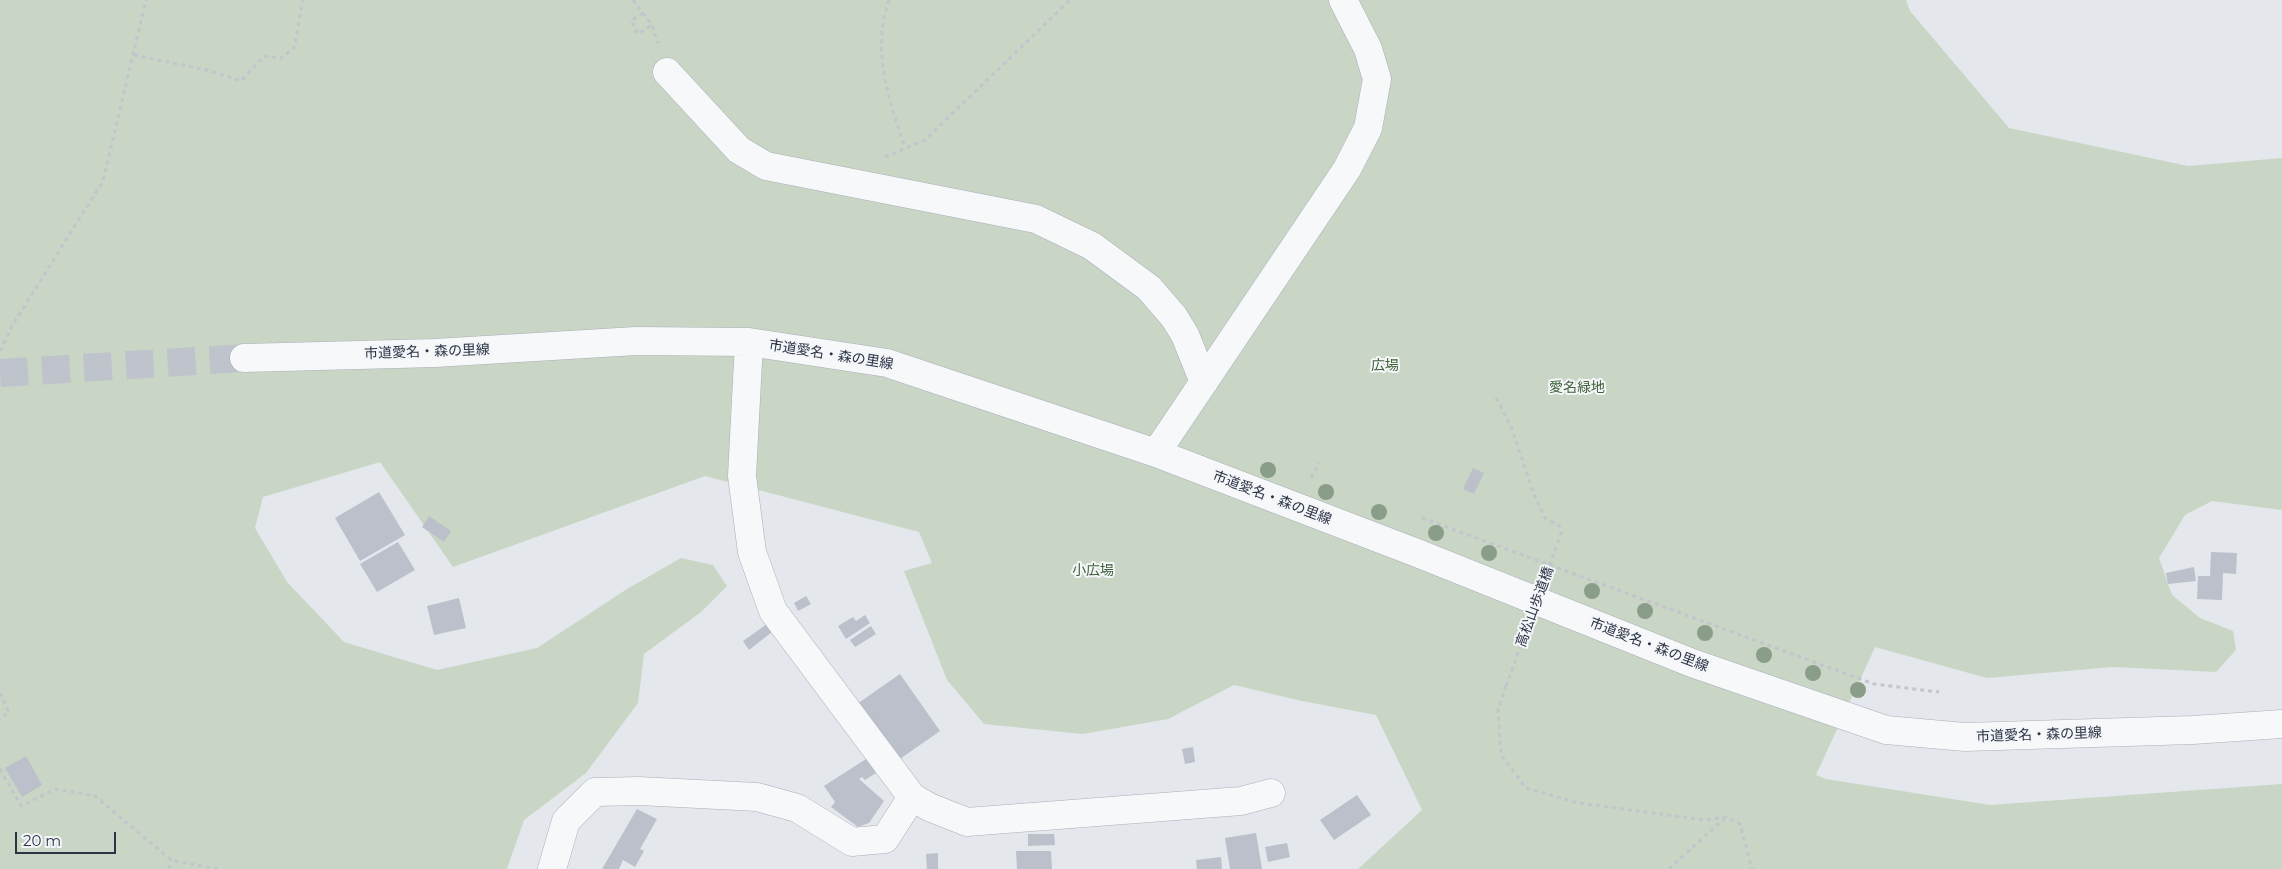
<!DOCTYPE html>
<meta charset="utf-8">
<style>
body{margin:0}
#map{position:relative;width:2282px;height:869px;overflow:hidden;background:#e4e7ec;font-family:Montserrat,sans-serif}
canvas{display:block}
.scale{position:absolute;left:15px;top:832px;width:101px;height:22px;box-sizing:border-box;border:2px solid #2b3445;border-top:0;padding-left:6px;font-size:15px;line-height:18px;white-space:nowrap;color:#2b3445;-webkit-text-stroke:4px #f4f6f9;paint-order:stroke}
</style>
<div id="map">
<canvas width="2282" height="869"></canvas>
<div class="scale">20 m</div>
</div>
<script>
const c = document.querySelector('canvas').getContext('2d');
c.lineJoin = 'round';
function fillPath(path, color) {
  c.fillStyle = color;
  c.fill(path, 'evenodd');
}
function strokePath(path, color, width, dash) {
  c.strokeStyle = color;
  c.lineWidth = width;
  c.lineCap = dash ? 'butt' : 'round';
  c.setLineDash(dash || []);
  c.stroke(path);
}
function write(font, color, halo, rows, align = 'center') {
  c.font = font + ' Montserrat,"Noto Sans JP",sans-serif';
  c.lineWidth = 4;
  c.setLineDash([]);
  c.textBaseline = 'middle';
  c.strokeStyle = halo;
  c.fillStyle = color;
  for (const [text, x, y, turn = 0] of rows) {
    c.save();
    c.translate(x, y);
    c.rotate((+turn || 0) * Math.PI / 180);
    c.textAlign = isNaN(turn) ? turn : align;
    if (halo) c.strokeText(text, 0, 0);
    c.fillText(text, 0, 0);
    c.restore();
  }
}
const green = new Path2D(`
 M0,0H1906L1910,11L2009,128L2188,166L2282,158V510L2212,501L2185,515L2159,558L2172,595L2200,618L2233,631L2236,650L2216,672L2113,667L1987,678L1875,647L1816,775L1826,779L1990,805L2282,784V869H1358L1422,810L1376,715L1302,701L1234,685L1168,719L1083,734L984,724L947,680L904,571L932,563L919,532L705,476L453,567L380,462L263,497L255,528L287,582L344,642L437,670L537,648L627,589L681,558L713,565L727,586L701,612L644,654L638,703L586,773L524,820L507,869H0Z`);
const building = new Path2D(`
 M1473,468L1484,473L1474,494L1463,489Z
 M379,492L405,535L360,561L335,518Z
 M429,516L451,531L444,542L422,527Z
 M398,542L415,570L377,592L360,564Z
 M2211,552L2237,553L2236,574L2223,573L2222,600L2197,599L2198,576H2210Z
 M2194,567L2196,581L2168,584L2166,573Z
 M806,596L811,604L798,611L794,603Z
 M459,598L466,628L434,635L427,606Z
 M865,615L870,623L846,639L838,626L853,617L856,621Z
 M767,624L772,632L749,650L743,641Z
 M871,626L876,634L855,647L850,640Z
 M900,674L940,731L897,761L857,704Z
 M1193,747L1195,762L1185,764L1182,749Z
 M26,756L42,785L22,797L5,768Z
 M866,759L876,773L865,780L862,777L859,779L884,801L869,823L858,827L831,807L835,802L824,786Z
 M1357,795L1371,815L1334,840L1320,820Z
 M637,809L657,819L640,849L644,851L635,867L623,860L619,869H602Z
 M1256,833L1262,869H1230L1225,838Z
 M1028,834H1054L1055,845L1028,846Z
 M1287,843L1290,857L1268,862L1265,847Z
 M1016,851H1051L1052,869H1017Z
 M938,853V869H927L926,854Z
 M1221,857L1222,869H1197L1196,860Z`);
const minorTunnel = new Path2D(`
 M0,373L244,358`);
const path = new Path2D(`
 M633,0L652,25L658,43
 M889,0C871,50 889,100 905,148
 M643,13L631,21L638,34L652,25
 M134,55L207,70L241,81L264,56L281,58L294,48L303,0
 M885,157L925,140L1070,0
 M0,351L12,326L103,181L146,0
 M1496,398L1511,426L1534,495L1545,518L1563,528
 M1311,478L1319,463
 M1422,518L1874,684L1939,692
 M1506,686L1498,710L1501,755L1526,788L1579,803L1704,820L1726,817L1740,824L1752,869
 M0,693L9,712L0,719
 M0,769L21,806L56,789L95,796L171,860L218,869
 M169,869L171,860
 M1669,869L1726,817`);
const minor = new Path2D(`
 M667,72L739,150L766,166L1036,219L1092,246L1149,288L1174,317L1185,335L1204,382
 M749,342L742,476L752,552L773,611L912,797L929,807L967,822L1241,801L1271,793
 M244,358L435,353L636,341L749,342L887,363L1156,453L1417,553L1692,663L1886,730L1965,737L2193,730L2282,724
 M1156,453L1347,169L1368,128L1377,79L1368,49L1343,0
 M552,869L566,821L595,792L639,791L757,797L797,808L852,842L885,839L912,797`);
const pathBridge = new Path2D(`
 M1506,686L1563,528`);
const trees = [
 [1268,470],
 [1326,492],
 [1379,512],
 [1436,533],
 [1489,553],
 [1592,591],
 [1645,611],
 [1705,633],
 [1764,655],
 [1813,673],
 [1858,690]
];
const streetNames = [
 ["市道愛名・森の里線",427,352,-2],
 ["市道愛名・森の里線",831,355,9],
 ["市道愛名・森の里線",1272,498,21],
 ["高松山歩道橋",1535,607,-70],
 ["市道愛名・森の里線",1649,645,21],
 ["市道愛名・森の里線",2039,735,-2]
];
const parkNames = [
 ["広場",1385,366],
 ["愛名緑地",1577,388],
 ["小広場",1093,571]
];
fillPath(green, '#c9d6c5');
fillPath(building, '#bbc0ca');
strokePath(minorTunnel, '#bfc3cb', 28, [28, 14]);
strokePath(minor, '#a9aeb7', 29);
strokePath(path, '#c2c5cb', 3, [4, 4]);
strokePath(minor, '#f7f8fa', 28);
strokePath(pathBridge, '#c2c5cb', 3, [4, 4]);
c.fillStyle = '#899d89';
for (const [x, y] of trees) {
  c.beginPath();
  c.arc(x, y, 8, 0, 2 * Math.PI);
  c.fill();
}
write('14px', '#2b3445', '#f4f6f9', streetNames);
write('14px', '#3f6138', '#f4f6f9', parkNames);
</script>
